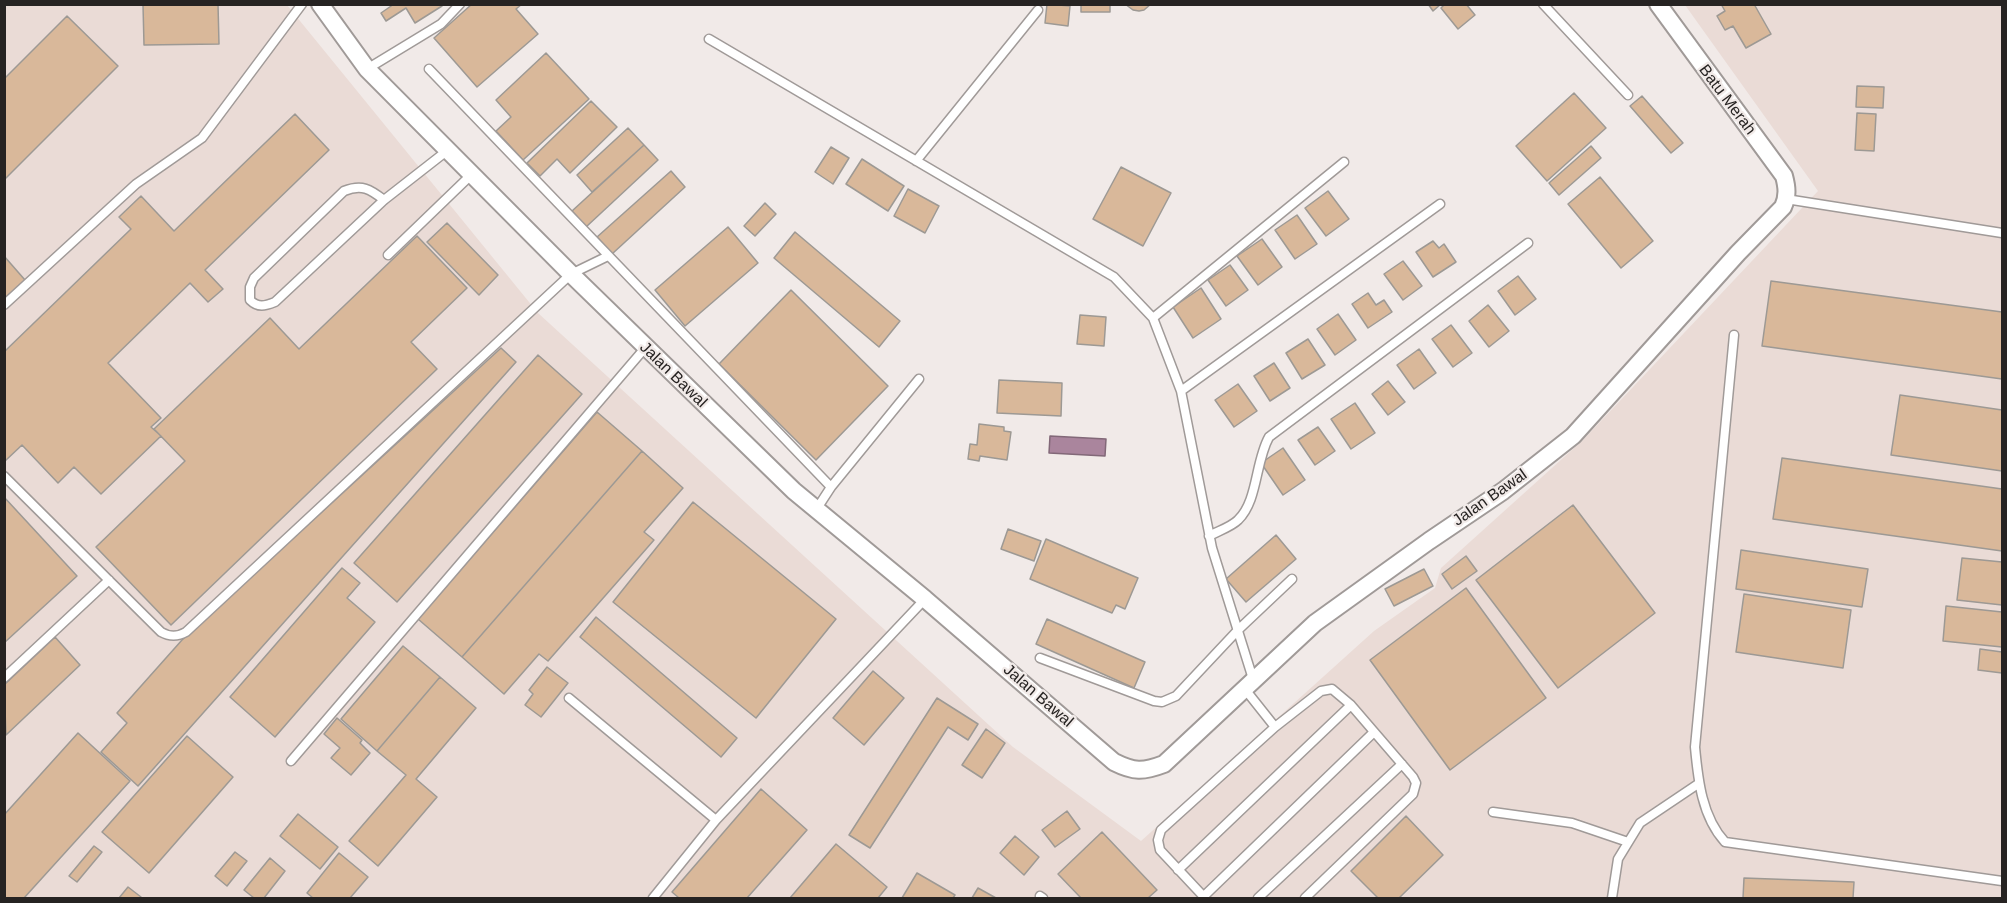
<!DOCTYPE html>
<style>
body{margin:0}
#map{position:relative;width:2007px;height:903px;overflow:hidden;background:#f1eae8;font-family:Helvetica,sans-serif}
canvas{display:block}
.frame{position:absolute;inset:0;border:6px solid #262322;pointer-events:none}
</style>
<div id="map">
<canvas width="2007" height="903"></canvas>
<div class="frame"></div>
</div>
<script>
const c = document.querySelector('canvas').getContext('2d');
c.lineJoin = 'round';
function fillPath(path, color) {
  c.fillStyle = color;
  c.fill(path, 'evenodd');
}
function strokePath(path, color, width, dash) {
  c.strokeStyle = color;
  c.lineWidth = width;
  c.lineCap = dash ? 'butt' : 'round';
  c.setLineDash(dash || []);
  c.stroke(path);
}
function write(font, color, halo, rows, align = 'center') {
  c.font = font + ' Helvetica,sans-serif';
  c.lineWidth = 4.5;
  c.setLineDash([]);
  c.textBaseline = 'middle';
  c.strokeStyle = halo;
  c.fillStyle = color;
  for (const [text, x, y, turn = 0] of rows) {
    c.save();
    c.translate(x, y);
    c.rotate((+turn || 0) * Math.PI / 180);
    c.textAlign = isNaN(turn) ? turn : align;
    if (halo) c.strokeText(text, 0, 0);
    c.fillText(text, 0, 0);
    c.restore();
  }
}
const built = new Path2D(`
 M5,5H287L538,313L1013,747L1141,841L1374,631L1435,588L1441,568L1583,440L1818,191L1685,5H2002V898H5Z`);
const water = new Path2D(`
 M1050,436L1106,439L1105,456L1049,453Z`);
const building = new Path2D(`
 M218,4L219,44L144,45L143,5Z
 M394,4H441L442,6L415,23L406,8L386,21L381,13Z
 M472,4H522L516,9L538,34L477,87L434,38Z
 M1047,4L1070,6L1068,26L1045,23Z
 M1081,4H1110V12H1081Z
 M1125,4H1151L1144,10L1139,11L1133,10Z
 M1428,4H1441L1433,11Z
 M1445,4H1466L1475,15L1458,29L1441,8Z
 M1721,4H1754L1771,34L1746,48L1733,26L1725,30L1717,16L1725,11Z
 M67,16L118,66L4,180V79Z
 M546,53L589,99L523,160L496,131L511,117L496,100Z
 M1857,86L1884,87L1883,108L1856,107Z
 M1574,93L1606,128L1547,181L1516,146Z
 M1642,96L1683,143L1671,153L1630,106Z
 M591,101L617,127L570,173L557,159L540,176L527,163Z
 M1857,113L1876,114L1874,151L1855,150Z
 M295,114L329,150L205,270L223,289L208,302L190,283L108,363L161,418L151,427L161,436L101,494L74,467L58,483L22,445L4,462V352L131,229L119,217L141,196L174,231Z
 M628,128L644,145L592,192L577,175Z
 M644,145L658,160L586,227L572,211Z
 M1591,146L1601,158L1559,195L1549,183Z
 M831,147L849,158L833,184L815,172Z
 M862,159L904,186L888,211L846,184Z
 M1121,167L1171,193L1143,246L1093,219Z
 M671,171L685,187L612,254L597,237Z
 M1600,177L1653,241L1621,268L1568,204Z
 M908,189L939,206L925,233L894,216Z
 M1328,191L1349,219L1326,236L1305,208Z
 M765,203L776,214L755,236L744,226Z
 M1297,215L1317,244L1295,259L1275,230Z
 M447,223L498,275L479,295L427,242Z
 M728,227L758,263L685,326L655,290Z
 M795,232L900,321L879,347L774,258Z
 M417,236L467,288L411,342L437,369L171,625L96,547L185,461L154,429L270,318L299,349Z
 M1262,239L1282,267L1258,285L1237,256Z
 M1433,241L1439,248L1444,244L1456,262L1433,277L1416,252Z
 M4,256L25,280L6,297L4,295Z
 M1403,261L1422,286L1403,300L1384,274Z
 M1230,265L1248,290L1226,306L1208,280Z
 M1518,276L1536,299L1515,315L1498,291Z
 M1771,281L2002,312V379L1762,346Z
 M1201,288L1221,319L1193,338L1173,307Z
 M791,290L888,386L816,460L719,364Z
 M1368,293L1376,305L1384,300L1392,312L1368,328L1352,304Z
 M1488,305L1509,331L1489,347L1469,321Z
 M1338,314L1356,340L1335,355L1317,329Z
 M1080,315L1106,317L1104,346L1077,344Z
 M1451,325L1472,353L1453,367L1432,339Z
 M1308,339L1325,365L1302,379L1286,353Z
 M501,348L516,362L138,786L101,752L127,723L117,713L182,640Z
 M1419,349L1436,373L1414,389L1397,365Z
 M538,355L582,394L397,602L354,563Z
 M1274,363L1290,388L1270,401L1254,376Z
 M999,380L1062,383L1061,416L997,413Z
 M1388,381L1405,402L1388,415L1372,394Z
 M1238,384L1257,411L1234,427L1215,400Z
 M1900,395L2002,410V471L1891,455Z
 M1355,403L1375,433L1351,449L1331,419Z
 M597,412L642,451L462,657L418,619Z
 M979,424L1004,427V431L1011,432L1007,460L980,456L979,461L968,459L970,444L977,445Z
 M1318,427L1335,451L1315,465L1298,440Z
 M1283,448L1305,480L1283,495L1261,463Z
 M642,451L683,488L644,532L654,540L548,661L539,654L504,694L462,657Z
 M1782,458L2002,489V551L1773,519Z
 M4,497L77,576L4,643Z
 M693,502L836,619L756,718L613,602Z
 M1573,505L1655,613L1558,688L1476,580Z
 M1008,529L1041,541L1034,561L1001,549Z
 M1276,535L1296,559L1246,602L1226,579Z
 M1046,539L1138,578L1125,609L1116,605L1112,613L1030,579Z
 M1741,550L1868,569L1862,607L1736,589Z
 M1466,556L1477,571L1452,589L1442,574Z
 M1962,558L2002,562V605L1957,600Z
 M342,568L360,583L347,598L375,622L275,737L230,697Z
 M1424,569L1433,586L1394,606L1385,589Z
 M1466,588L1546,698L1450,770L1370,660Z
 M1744,594L1851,610L1843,668L1736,652Z
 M1946,606L2002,612V647L1943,641Z
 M596,617L737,738L721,757L580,637Z
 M1047,619L1145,662L1134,688L1036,644Z
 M55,637L80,665L6,735L4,685Z
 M403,646L440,677L377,751L341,719Z
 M1980,649L2002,652V673L1978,670Z
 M547,667L568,683L541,717L525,705L533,694L529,690Z
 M873,671L904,698L864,745L833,718Z
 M440,677L476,708L416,779L437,797L378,866L349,841L406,775L377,751Z
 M937,698L978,724L968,740L948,727L870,848L849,835Z
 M337,718L362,740L360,743L370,753L351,775L331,758L340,748L324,734Z
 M986,729L1005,743L982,778L962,765Z
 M78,733L130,781L24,898H4V815Z
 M187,736L233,777L149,873L102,832Z
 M761,789L807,830L747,898H679L672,892Z
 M1067,811L1080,829L1055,847L1042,830Z
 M298,814L338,847L320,869L280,836Z
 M1406,816L1443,855L1399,898H1378L1351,871Z
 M1102,832L1157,890L1148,898H1081L1058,874Z
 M1015,836L1039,857L1024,875L1000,853Z
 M836,844L887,887L878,898H790Z
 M94,846L102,852L77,882L69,876Z
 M235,852L247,861L227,886L215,876Z
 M339,853L368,877L350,898H313L307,893Z
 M270,858L285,871L264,898H254L244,890Z
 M917,873L955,895L953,898H902Z
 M1744,878L1854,882L1853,898H1743Z
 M128,887L141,897V898H119Z
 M978,888L996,898H972Z`);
const lane = new Path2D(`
 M1543,4L1628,95
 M709,39L1114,277L1153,318L1181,391L1212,548L1253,679
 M367,69L441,24L460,4
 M429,69L831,487
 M916,161L1038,10
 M1786,199L2002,233
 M384,200C370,189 362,184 344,191L254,278L250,287V300C258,308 265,306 275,302L384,200L448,150
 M388,255L471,175
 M4,305L136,184L202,138L302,4
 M1153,318L1344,162
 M1734,335L1695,747C1698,780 1702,817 1725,842L2002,881
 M1181,391L1440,204
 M4,476L161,632C170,637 177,637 186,632L571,274L608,256
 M816,510L831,487L919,379
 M1209,536C1218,531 1231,527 1238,520C1258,501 1255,462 1269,437L1528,243
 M1040,658L1154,701L1162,702L1176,696L1238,630L1292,579
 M4,678L109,580
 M1244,688L1275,727
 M569,698L716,820
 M291,761L645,348
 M1493,812L1572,823L1628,842
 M1178,870L1351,705
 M1040,896L1043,898
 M1203,897L1374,732
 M653,898L716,820L925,599
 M1205,898L1160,850L1158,840L1161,830L1275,727L1321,691L1332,689L1351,705L1413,777L1416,783L1413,794L1305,898
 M1258,898L1402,764
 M1612,898L1618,859L1640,823L1698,784`);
const street = new Path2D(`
 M320,4L367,69L571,274L794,491L925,599L1114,762C1134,772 1143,772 1164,764L1315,623L1429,541L1503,491L1573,436L1738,253L1783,207C1788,196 1787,187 1784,176L1658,4`);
const streetNames = [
 ["Batu Merah",1727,100,53],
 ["Jalan Bawal",673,375,44],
 ["Jalan Bawal",1490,498,-35],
 ["Jalan Bawal",1038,696,41]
];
fillPath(built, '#eadbd6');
fillPath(water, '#aa859d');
strokePath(water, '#826878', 1.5);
fillPath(building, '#d9b89a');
strokePath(building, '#9d9994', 1.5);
strokePath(lane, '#a09a98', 11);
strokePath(street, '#a09a98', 20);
strokePath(lane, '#fff', 8);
strokePath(street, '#fff', 16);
write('16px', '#262322', '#f1eae8', streetNames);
</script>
